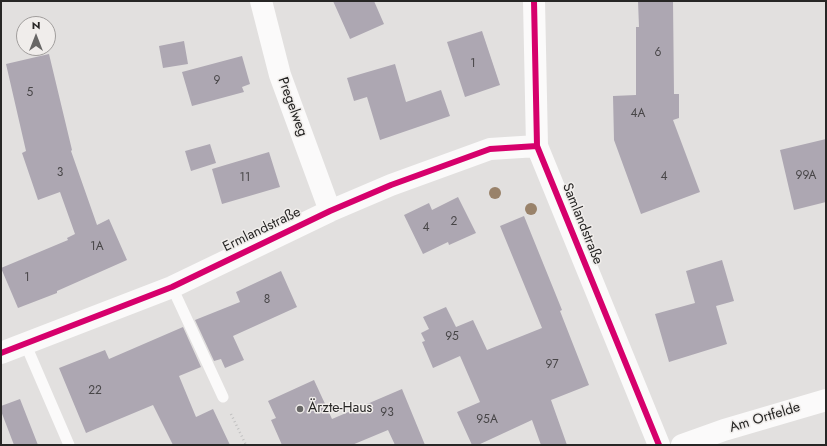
<!DOCTYPE html>
<meta charset="utf-8">
<style>
body{margin:0}
#map{position:relative;width:827px;height:446px;overflow:hidden;background:#e2e0df;font-family:Jost,sans-serif}
canvas{display:block}
.frame{position:absolute;inset:0;border:2px solid #272625;pointer-events:none}
.north{position:absolute;left:16px;top:16px;width:40px;height:40px;box-sizing:border-box;background:#f0edeb;border:1px solid #a09d9c;border-radius:50%;rotate:0deg;font-size:11px;font-weight:700;line-height:16px;text-align:center;color:#272625}
.north::after{content:'';display:block;margin:auto;width:14px;height:18px;background:#686766;clip-path:polygon(50% 0,100% 100%,50% 72%,0 100%)}
</style>
<div id="map">
<canvas width="827" height="446"></canvas>
<div class="frame"></div>
<div class="north">N</div>
</div>
<script>
const c = document.querySelector('canvas').getContext('2d');
c.lineJoin = 'round';
function fillPath(path, color) {
  c.fillStyle = color;
  c.fill(path, 'evenodd');
}
function strokePath(path, color, width, dash) {
  c.strokeStyle = color;
  c.lineWidth = width;
  c.lineCap = dash ? 'butt' : 'round';
  c.setLineDash(dash || []);
  c.stroke(path);
}
function write(font, color, halo, rows, align = 'center') {
  c.font = font + ' Jost,sans-serif';
  c.lineWidth = 3;
  c.setLineDash([]);
  c.textBaseline = 'middle';
  c.strokeStyle = halo;
  c.fillStyle = color;
  for (const [text, x, y, turn = 0] of rows) {
    c.save();
    c.translate(x, y);
    c.rotate((+turn || 0) * Math.PI / 180);
    c.textAlign = isNaN(turn) ? turn : align;
    if (halo) c.strokeText(text, 0, 0);
    c.fillText(text, 0, 0);
    c.restore();
  }
}
const building = new Path2D(`
 M333,1H374L384,24L350,39Z
 M638,1H673L674,94H679V118L673,120L700,192L641,214L614,140L613,96L636,95V27H639Z
 M482,31L500,85L465,97L447,42Z
 M184,41L188,64L163,68L159,46Z
 M49,54L72,150L71,151L97,225L109,219L127,260L57,291V293L18,308L1,268L68,240L67,238L75,234L60,192L38,200L22,153L26,151L6,64Z
 M242,56L250,84L242,87L244,92L192,106L182,72Z
 M395,64L406,102L441,90L450,116L380,140L367,97L354,101L347,78Z
 M826,139V202L794,210L780,150Z
 M210,144L216,163L191,171L185,151Z
 M269,152L280,187L222,204L212,169Z
 M458,197L476,233L449,245L448,242L423,254L404,215L429,203L432,210Z
 M524,216L562,310L560,311L589,385L551,400L567,445H541L532,420L478,445H472L457,412L480,402L460,356L433,368L422,342L425,341L421,333L429,329L423,317L446,307L456,327L473,320L487,350L542,328L500,226Z
 M722,260L734,301L716,306L727,344L669,362L655,314L695,303L686,271Z
 M281,271L297,307L233,336L244,360L225,368L221,359L214,361L195,320L240,302L236,292Z
 M183,327L201,367L179,376L196,417L213,409L230,445H173L153,405L86,433L59,368L105,350L109,359Z
 M314,380L332,419L402,389L425,445H395L388,430L352,445H282L271,420L276,418L268,401Z
 M20,399L38,445H14L1,411V406Z`);
const path = new Path2D(`
 M231,414L246,445`);
const lane = new Path2D(`
 M172,287L223,397
 M25,343L69,445`);
const street = new Path2D(`
 M261,1L280,75L330,211
 M534,1L537,146L659,445
 M1,353L172,287L330,211L391,185L490,149L537,146`);
const secondary = new Path2D(`
 M682,445L724,430L826,400`);
const cycleway = new Path2D(`
 M534,1L537,146L659,445
 M1,353L172,287L330,211L391,185L490,149L537,146`);
const trees = [
 [495,193],
 [531,209]
];
const markers = [
 [300,409,4,"#686766"]
];
const numberNames = [
 ["6",658,53],
 ["1",473,64],
 ["9",217,81],
 ["5",30,93],
 ["4A",638,114],
 ["3",60,173],
 ["99A",806,176],
 ["4",664,177],
 ["11",245,178],
 ["2",454,222],
 ["4",426,228],
 ["1A",97,247],
 ["1",27,278],
 ["8",267,300],
 ["95",452,337],
 ["97",552,365],
 ["22",95,391],
 ["93",387,413],
 ["95A",487,420]
];
const streetNames = [
 ["Pregelweg",292,107,70],
 ["Samlandstraße",582,224,68],
 ["Ermlandstraße",262,230,-26],
 ["Am Ortfelde",765,418,-17]
];
const poiNames = [
 ["Ärzte-Haus",308,409]
];
fillPath(building, '#ada7b2');
strokePath(path, '#c1c0c0', 2.5, [1, 3]);
strokePath(lane, '#fbfafa', 11);
strokePath(street, '#fbfafa', 22);
strokePath(secondary, '#fbfafa', 22);
strokePath(cycleway, '#d6006c', 6);
c.fillStyle = '#99826a';
for (const [x, y] of trees) {
  c.beginPath();
  c.arc(x, y, 6, 0, 2 * Math.PI);
  c.fill();
}
for (const [x, y, r, color] of markers) {
  const dot = new Path2D();
  dot.arc(x, y, r, 0, 2 * Math.PI);
  c.fillStyle = color;
  c.fill(dot);
  strokePath(dot, '#f0edeb', 1.5);
}
write('12px', '#484648', null, numberNames);
write('14px', '#272625', '#f0edeb', streetNames);
write('14px', '#272625', '#f0edeb', poiNames, 'left');
</script>
